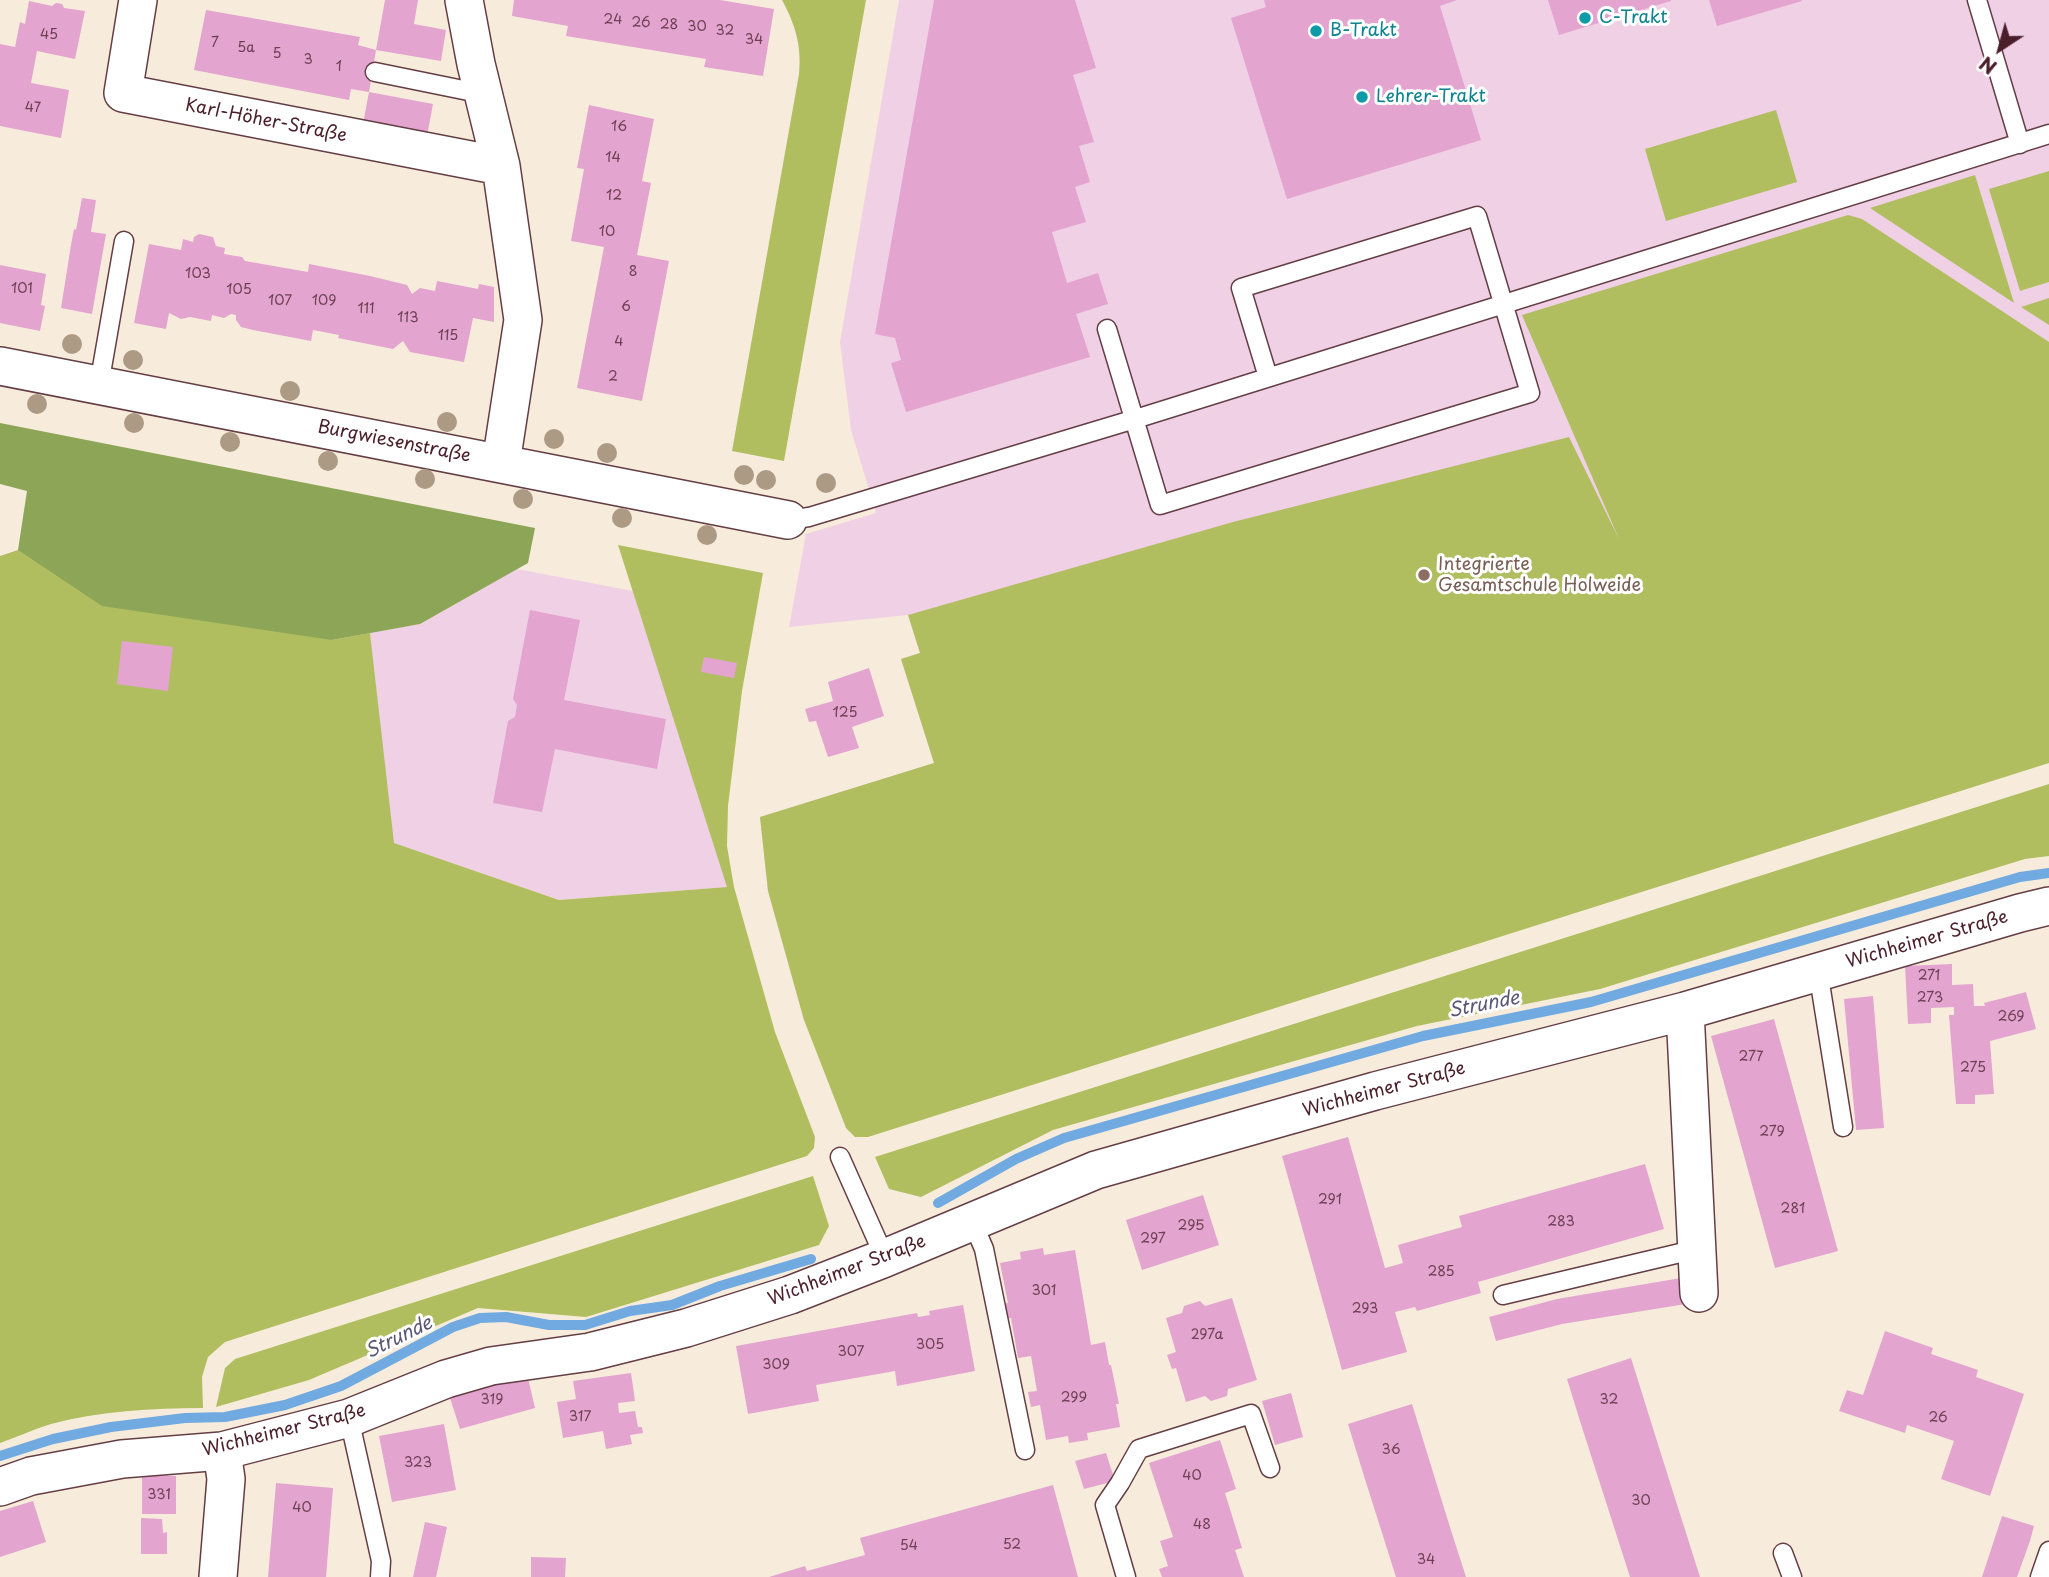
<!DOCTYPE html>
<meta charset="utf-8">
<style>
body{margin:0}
#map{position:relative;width:2049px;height:1577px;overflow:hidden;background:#f7ecdb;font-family:"Playpen Sans",sans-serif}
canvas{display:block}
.north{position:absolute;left:1965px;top:14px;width:70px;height:70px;-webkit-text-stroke:5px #fff;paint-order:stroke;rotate:216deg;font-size:19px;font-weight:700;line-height:28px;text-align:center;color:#4a1f2b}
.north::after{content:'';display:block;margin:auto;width:24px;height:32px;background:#4a1f2b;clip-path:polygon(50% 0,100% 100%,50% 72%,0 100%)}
</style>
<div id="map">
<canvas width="2049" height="1577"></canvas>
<div class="north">N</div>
</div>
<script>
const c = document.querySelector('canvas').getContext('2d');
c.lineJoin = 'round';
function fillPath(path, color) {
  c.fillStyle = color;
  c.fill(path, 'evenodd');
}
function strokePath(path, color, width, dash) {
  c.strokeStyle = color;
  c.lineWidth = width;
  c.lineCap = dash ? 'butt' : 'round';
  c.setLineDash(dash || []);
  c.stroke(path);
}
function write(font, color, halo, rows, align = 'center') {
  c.font = font + ' "Playpen Sans",sans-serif';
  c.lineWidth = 6;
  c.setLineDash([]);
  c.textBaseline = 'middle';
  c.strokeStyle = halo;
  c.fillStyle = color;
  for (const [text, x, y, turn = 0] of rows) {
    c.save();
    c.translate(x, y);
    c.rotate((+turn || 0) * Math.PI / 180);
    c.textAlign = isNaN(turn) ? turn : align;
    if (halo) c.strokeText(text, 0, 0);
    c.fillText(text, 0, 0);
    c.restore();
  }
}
const built = new Path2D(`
 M899,0H2049V746L804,1020L768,891L760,817L934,763L901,659L920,653L908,615L789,627L806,534L876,513L851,430L840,342Z
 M517,569L633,591L728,887L559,900L393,843L370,633L420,624Z`);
const green = new Path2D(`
 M782,0H866L784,461L732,451L799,74C802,46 795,24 782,0Z
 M1776,110L1797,182L1666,221L1645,149Z
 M2049,171V282L2020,291L1989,189Z
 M1975,175L2014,303L1870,208Z
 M1848,215L1862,219L2049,342V763L868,1137H855L846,1128L804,1020L768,891L760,817L934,763L901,659L920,653L908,615L1233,522L1569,437L1619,539L1522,315Z
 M2049,298V325L2021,307Z
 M618,545L763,573L742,691L728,806L727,846L734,887L775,1032L815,1137L814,1148L807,1156L225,1342L208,1357L202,1377L203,1408C152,1408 100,1411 51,1424C34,1429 17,1437 0,1443V556L18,550L85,553L332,640L370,633L394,843L559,900L727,887Z
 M2049,784V856L2025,859L1600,989L1417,1026L1053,1130L921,1197L889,1189L875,1157Z
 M813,1176L829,1226L819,1245L586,1317L478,1308L309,1380L216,1407L225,1368L235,1359Z`);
const forest = new Path2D(`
 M0,423L535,528L528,563L420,624L332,640L102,606L18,550L27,491L0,484Z`);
const stream = new Path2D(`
 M938,1203L1016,1159L1064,1138L1423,1036L1591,1002L2020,877L2049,873
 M0,1456L53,1439L111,1427L185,1418L225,1417L285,1405L341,1386L453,1327L480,1318L506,1317L549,1325H585L630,1311L672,1305L720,1286L811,1259`);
const building = new Path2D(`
 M385,0H418L414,24L446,30L441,61L376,50L369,92L433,104L427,136L363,124L369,92L351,89L349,100L194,70L206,10L360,37L358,45L376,50Z
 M514,0H720L774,9L763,76L704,67L706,59L566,36L568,26L512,16Z
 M934,0H1075L1096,68L1073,75L1094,142L1079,146L1090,182L1075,187L1086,222L1052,232L1067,283L1098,273L1108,304L1076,314L1090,357L906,412L891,363L901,360L895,338L875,334Z
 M1264,0H1457L1440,6L1481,140L1287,199L1231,18L1266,7Z
 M1548,0H1671V1L1559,35Z
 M1709,0H1802V1L1717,26Z
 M29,1L52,6L56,3L62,4L64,8L85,11L75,59L37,51L31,83L69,90L61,138L0,126V44L15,47L20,22L25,24Z
 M589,105L654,119L642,181L651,183L637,255L669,261L642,401L577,388L604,247L571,241L584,169L577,168Z
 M82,198L96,200L91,232L106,234L92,314L61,308L71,245L74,229L76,230Z
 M199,234L213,237L216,246L225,248L224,254L242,257L245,261L308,272L309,264L370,276L407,285L412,294L420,288L435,291L437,281L478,289L479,284L494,287V322L473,318L464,362L410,352L403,341L393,349L338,338L339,335L313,330L311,341L253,330L241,327L236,320V315L231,314L224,318L212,315L211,321L190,317L181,319L169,313L166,329L134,323L149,244L181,250L183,239L193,242L194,237Z
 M0,265L46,274L41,305L45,306L40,331L0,323Z
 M530,610L580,620L564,700L666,719L657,769L555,749L542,812L493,803L508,721L515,717L517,705L513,699Z
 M122,641L173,647L168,691L117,684Z
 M704,657L737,663L734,678L701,672Z
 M869,668L884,716L852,727L859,748L828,757L816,721L809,722L805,709L833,701L828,682Z
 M1952,964V985L1973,984L1974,1006H1985L1984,1003L2026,992L2036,1029L1990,1041L1994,1094L1975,1095V1104H1956L1949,1015H1954V1007L1931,1008V1023L1908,1024L1905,966Z
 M1873,996L1884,1128L1856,1130L1844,999Z
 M1774,1019L1838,1251L1775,1268L1711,1036Z
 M1348,1137L1385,1268L1403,1263L1398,1245L1462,1227L1459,1216L1645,1164L1664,1229L1478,1282L1481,1293L1417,1311L1415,1307L1395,1312L1407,1352L1342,1370L1282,1156Z
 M1203,1195L1219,1245L1142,1270L1126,1220Z
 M1043,1248L1044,1255L1075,1250L1091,1345L1105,1342L1109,1365H1111L1119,1404H1116L1120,1427L1087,1433L1088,1440L1069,1443L1068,1436L1046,1440L1040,1405L1031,1407L1028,1392L1037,1391L1031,1356L1018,1358L1011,1318L1004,1319L1002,1304L1008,1303L1000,1263L1021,1259L1020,1252Z
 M1681,1278L1686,1304L1562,1324L1496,1341L1489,1317L1557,1299Z
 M1232,1298L1257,1380L1228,1389L1227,1396L1211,1401L1205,1396L1186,1402L1176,1368L1172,1369L1167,1355L1176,1352L1166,1318L1182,1313L1184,1306L1200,1301L1205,1306Z
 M963,1305L975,1371L897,1386L895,1371L816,1385L819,1401L748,1414L736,1346L917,1313L918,1317L930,1315L929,1311Z
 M1885,1331L1933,1348L1931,1354L1978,1370L1976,1377L2024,1394L1990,1496L1941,1479L1954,1441L1907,1425L1905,1433L1839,1411L1847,1390L1863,1395Z
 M1631,1358L1661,1454L1700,1577H1630L1580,1421L1567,1379Z
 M631,1373L635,1401L618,1403L619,1413L635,1411L638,1427H642L643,1433L630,1435L632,1444L606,1449L603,1431L563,1438L557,1402L576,1399L573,1381Z
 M527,1374L535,1408L460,1429L448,1392Z
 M1291,1393L1303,1437L1275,1445L1262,1401Z
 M1412,1404L1449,1524L1466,1577H1396L1364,1476L1348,1424Z
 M444,1424L456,1490L392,1502L379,1436Z
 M1220,1440L1236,1489L1225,1493L1242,1548L1235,1550L1244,1577H1162L1159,1569L1168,1566L1160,1541L1173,1537L1149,1463Z
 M1106,1453L1115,1481L1084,1489L1075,1461Z
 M142,1474L176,1476V1514H142Z
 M276,1483L333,1488L326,1577H268Z
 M1053,1485L1078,1577H769L805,1566L807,1571L865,1555L860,1538Z
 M33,1501L46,1542L0,1557V1511Z
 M2002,1516L2034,1526L2030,1541L2017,1577H1982Z
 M141,1518L162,1519L163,1533L167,1532V1554H141Z
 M425,1522L447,1527L436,1577H413Z
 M531,1557L566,1558L565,1577H531Z`);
const lane = new Path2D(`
 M1977,0L2020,144
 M375,72L483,94
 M1107,329L1160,505L1530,393L1477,216L1241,288L1268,377
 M99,385L124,241
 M788,520L809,517L1145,416L2049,134
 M1818,971L1843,1127
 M840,1157L885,1258
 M972,1221L984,1249L1025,1450
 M1503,1295L1697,1249
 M349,1418L381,1561L380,1577
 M1783,1553L1792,1577
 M1126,1577L1105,1505L1120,1483L1139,1449L1251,1414L1270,1468
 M2040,1577L2049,1551`);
const street = new Path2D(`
 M138,0L123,93L501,166
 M464,0L476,64L501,166L523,320L501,463
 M0,366L788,520
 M1685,1011L1699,1293
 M0,1487L31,1476L122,1459L222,1451L349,1418L446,1379L491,1366L590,1352L686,1328L790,1295L885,1258L1096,1170L1375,1091L1685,1011L2020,913L2049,906
 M218,1577L226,1479L222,1451`);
const trees = [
 [72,344],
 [133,360],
 [290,391],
 [37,404],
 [447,422],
 [134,423],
 [554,439],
 [230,442],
 [607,453],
 [328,461],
 [744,475],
 [425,479],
 [766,480],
 [826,483],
 [523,499],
 [622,518],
 [707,535]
];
const markers = [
 [1585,18,7,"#0f9aa8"],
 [1316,31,7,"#0f9aa8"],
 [1362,97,7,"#0f9aa8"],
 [1424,575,7,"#8d6e63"]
];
const numberNames = [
 ["24",613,20],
 ["26",641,23],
 ["28",669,25],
 ["30",697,27],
 ["32",725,31],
 ["45",49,35],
 ["34",754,40],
 ["7",215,43],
 ["5a",246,48],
 ["5",277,54],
 ["3",308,60],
 ["1",339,67],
 ["47",33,108],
 ["16",619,127],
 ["14",613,158],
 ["12",614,196],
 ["10",607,232],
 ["8",633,272],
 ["103",198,274],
 ["101",22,289],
 ["105",239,290],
 ["107",280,301],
 ["109",324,301],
 ["6",626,307],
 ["111",366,309],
 ["113",408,318],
 ["115",448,336],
 ["4",619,342],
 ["2",613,377],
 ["125",845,713],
 ["271",1929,976],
 ["273",1930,998],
 ["269",2011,1017],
 ["277",1751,1057],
 ["275",1973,1068],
 ["279",1772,1132],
 ["291",1330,1200],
 ["281",1793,1209],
 ["283",1561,1222],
 ["295",1191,1226],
 ["297",1153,1239],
 ["285",1441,1272],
 ["301",1044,1291],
 ["293",1365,1309],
 ["297a",1207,1335],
 ["305",930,1345],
 ["307",851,1352],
 ["309",776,1365],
 ["299",1074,1398],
 ["319",492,1400],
 ["32",1609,1400],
 ["317",580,1417],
 ["26",1938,1418],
 ["36",1391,1450],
 ["323",418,1463],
 ["40",1192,1476],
 ["331",159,1495],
 ["30",1641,1501],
 ["40",302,1508],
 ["48",1202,1525],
 ["52",1012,1545],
 ["54",909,1546],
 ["34",1426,1560]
];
const cultureNames = [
 ["C-Trakt",1599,18],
 ["B-Trakt",1330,31],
 ["Lehrer-Trakt",1376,97]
];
const streetNames = [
 ["Karl-Höher-Straße",266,121,11],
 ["Burgwiesenstraße",394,442,11],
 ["Wichheimer Straße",1927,940,-16],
 ["Wichheimer Straße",1384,1090,-15],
 ["Wichheimer Straße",847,1271,-21],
 ["Wichheimer Straße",284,1431,-14]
];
const educationNames = [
 ["Integrierte",1438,565],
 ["Gesamtschule Holweide",1438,586]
];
const waterNames = [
 ["Strunde",1484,1005,-11],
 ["Strunde",399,1338,-26]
];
fillPath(built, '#f0d0e5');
fillPath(green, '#b1be60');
fillPath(forest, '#8ca556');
strokePath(stream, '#71aae1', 10);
fillPath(building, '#e3a4d0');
strokePath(lane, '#643e45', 21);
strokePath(street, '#643e45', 40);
strokePath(lane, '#fff', 18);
strokePath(street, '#fff', 37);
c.fillStyle = '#ac9a85';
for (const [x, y] of trees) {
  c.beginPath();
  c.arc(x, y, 10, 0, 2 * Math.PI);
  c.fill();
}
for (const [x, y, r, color] of markers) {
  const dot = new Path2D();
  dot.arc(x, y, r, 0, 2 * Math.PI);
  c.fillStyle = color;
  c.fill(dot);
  strokePath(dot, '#fff', 2.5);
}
write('14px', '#704054', null, numberNames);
write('18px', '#0d838f', '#fff', cultureNames, 'left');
write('18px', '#4a1f2b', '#fff', streetNames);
write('18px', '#785e54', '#fff', educationNames, 'left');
write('italic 19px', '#5a5774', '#fff', waterNames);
</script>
